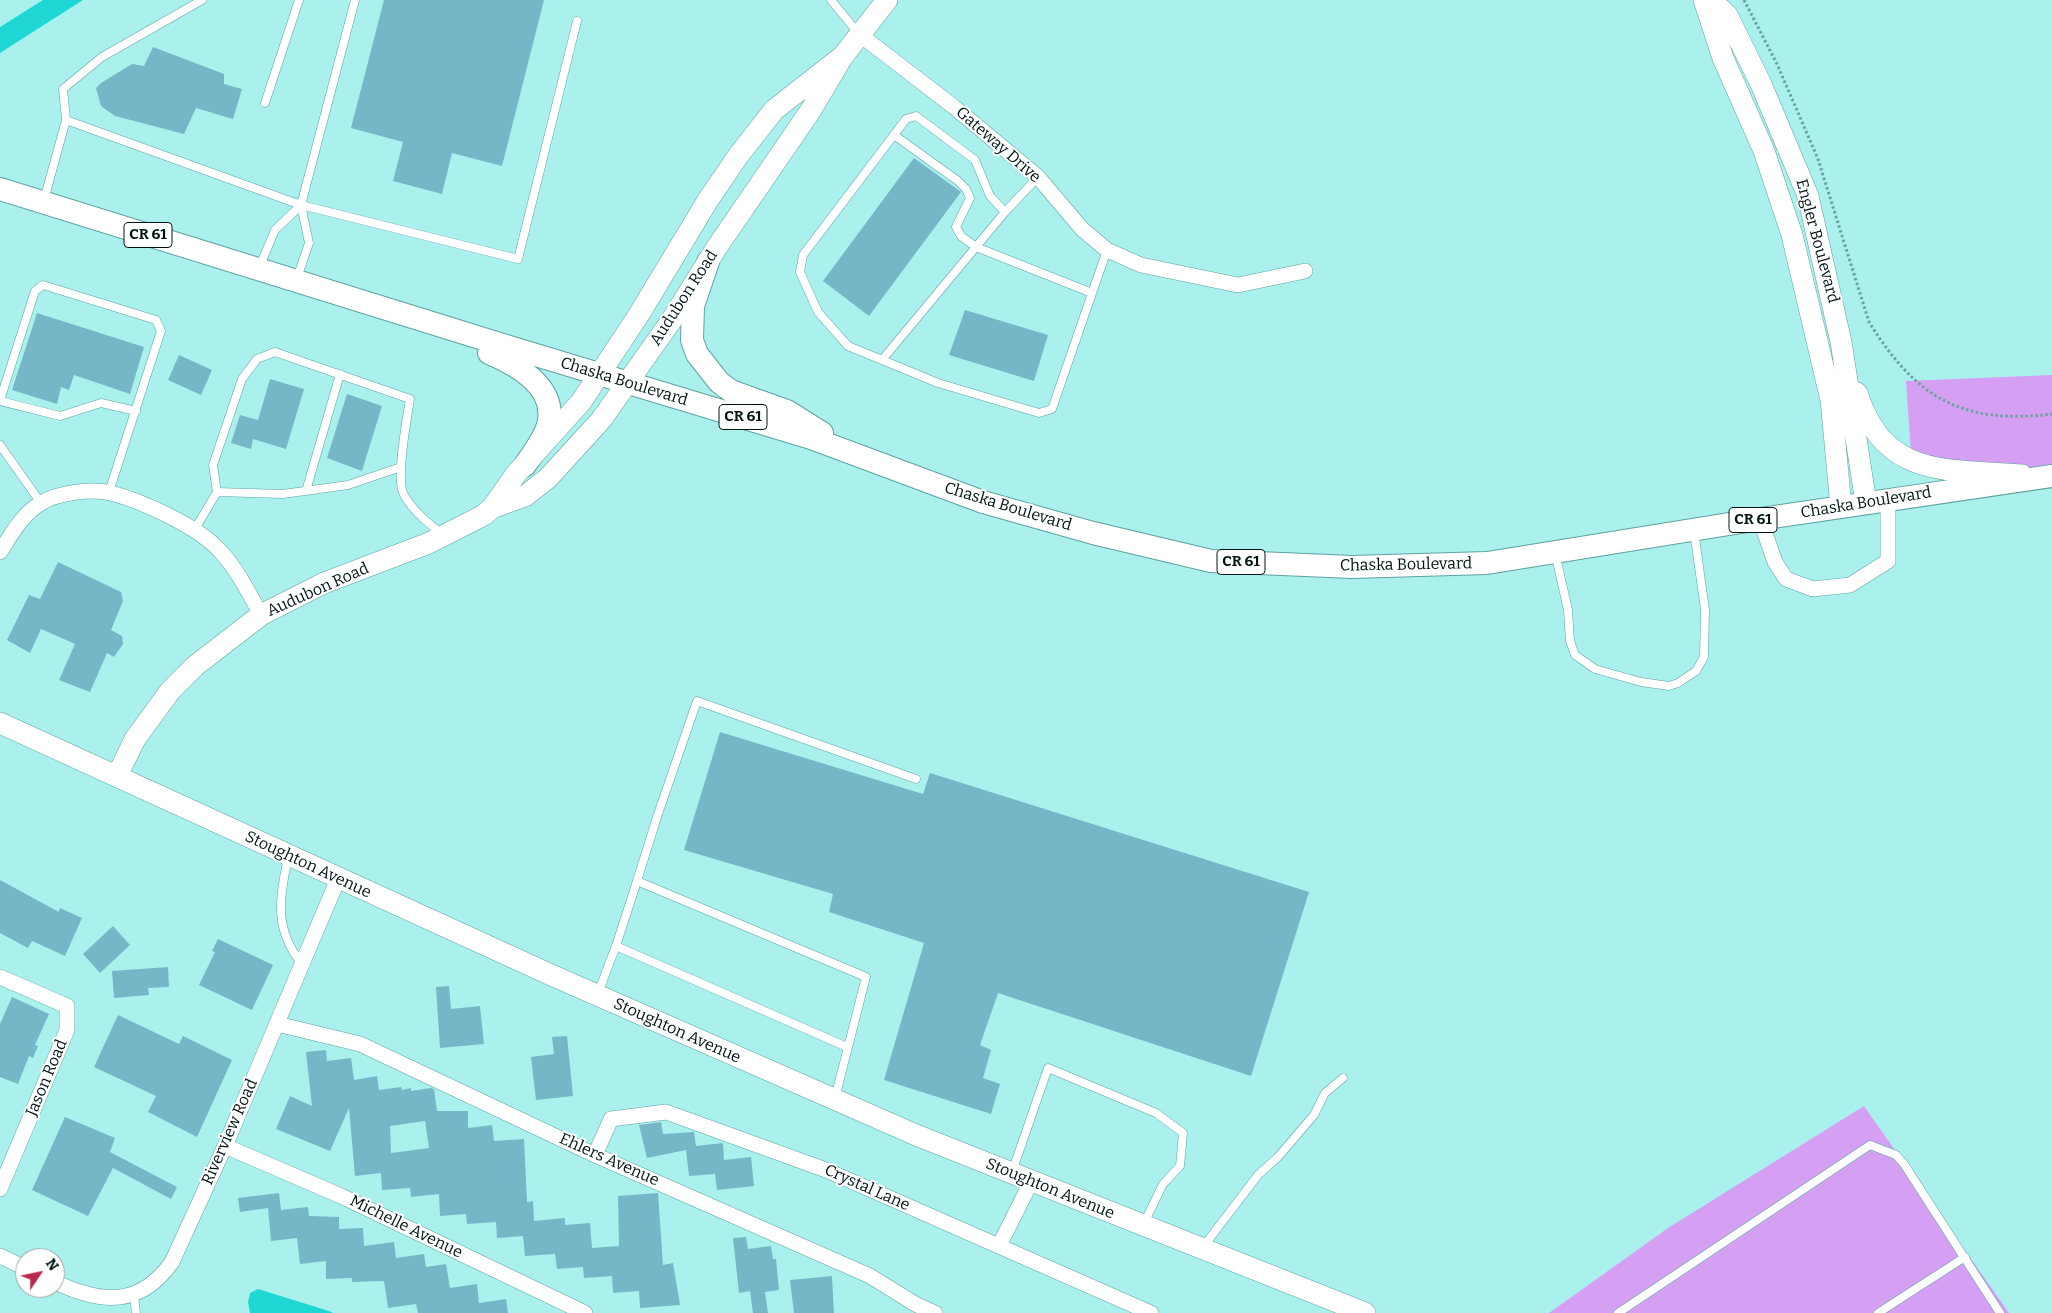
<!DOCTYPE html>
<style>
body{margin:0}
#map{position:relative;width:2052px;height:1313px;overflow:hidden;background:#aaf1ee;font-family:Bitter,serif}
canvas{display:block}
.north{position:absolute;left:15px;top:1248px;width:50px;height:50px;box-sizing:border-box;background:#fff;border:1px solid #99a1a1;border-radius:50%;rotate:56deg;font-size:14px;font-weight:700;line-height:20px;text-align:center;color:#001414}
.north::after{content:'';display:block;margin:auto;width:18px;height:22px;background:#ba294c;clip-path:polygon(50% 0,100% 100%,50% 72%,0 100%)}
</style>
<div id="map">
<canvas width="2052" height="1313"></canvas>
<div class="north">N</div>
</div>
<script>
const c = document.querySelector('canvas').getContext('2d');
c.lineJoin = 'round';
function fillPath(path, color) {
  c.fillStyle = color;
  c.fill(path, 'evenodd');
}
function strokePath(path, color, width, dash) {
  c.strokeStyle = color;
  c.lineWidth = width;
  c.lineCap = dash ? 'butt' : 'round';
  c.setLineDash(dash || []);
  c.stroke(path);
}
function write(font, color, halo, rows, align = 'center') {
  c.font = font + ' Bitter,serif';
  c.lineWidth = 4;
  c.setLineDash([]);
  c.textBaseline = 'middle';
  c.strokeStyle = halo;
  c.fillStyle = color;
  for (const [text, x, y, turn = 0] of rows) {
    c.save();
    c.translate(x, y);
    c.rotate((+turn || 0) * Math.PI / 180);
    c.textAlign = isNaN(turn) ? turn : align;
    if (halo) c.strokeText(text, 0, 0);
    c.fillText(text, 0, 0);
    c.restore();
  }
}
const green = new Path2D(`
 M2052,375V483L1912,467L1906,381Z
 M1864,1106L2009,1313H1549L1668,1228Z`);
const water = new Path2D(`
 M43,0H83L0,53V27Z
 M258,1289L329,1311L333,1313H250L248,1302L250,1293Z`);
const building = new Path2D(`
 M384,0H544L502,166L452,153L442,194L393,181L403,142L351,128Z
 M153,47L224,74V84L242,89L233,119L196,108L184,134L115,116L101,106L96,88L101,83L132,64L144,66Z
 M914,158L961,192L869,316L823,281Z
 M965,310L1048,335L1034,381L949,355Z
 M37,313L144,347L130,394L74,375L69,390L61,387L57,404L12,390Z
 M179,355L212,370L201,395L168,380Z
 M270,379L304,389L286,449L253,439L251,449L231,443L240,415L258,420Z
 M347,394L382,406L362,471L327,458Z
 M58,562L121,592L123,601L111,630L122,636L123,644L114,657L107,653L90,692L59,680L75,644L41,629L30,653L7,640L29,595L40,599Z
 M720,732L923,794L930,773L1309,892L1251,1076L998,993L980,1045L991,1050L983,1078L1000,1084L991,1114L884,1080L924,943L829,912L833,894L684,850Z
 M0,880L59,912L60,908L82,918L65,956L32,941L28,948L0,933Z
 M113,926L130,945L100,973L83,954Z
 M218,939L273,965L252,1010L199,985L215,952L212,951Z
 M168,967L169,987L148,988L149,995L114,998L112,971Z
 M449,986L451,1009L480,1006L484,1044L440,1048L436,987Z
 M12,997L49,1014L35,1045L38,1046L33,1058L29,1056L18,1084L0,1077V1024Z
 M118,1015L179,1044L183,1036L232,1060L197,1137L148,1112L156,1096L94,1067Z
 M567,1036L573,1096L536,1100L531,1057L554,1054L552,1037Z
 M326,1050L327,1061L351,1058L354,1080L377,1076L379,1090L401,1087L402,1090L411,1088V1091L431,1088L434,1089L437,1111H468V1128L492,1125L494,1141L524,1139L527,1202L533,1201L534,1221L565,1218V1225L590,1223L592,1248L619,1246L618,1196L658,1193L663,1265L673,1263L680,1305L640,1308L639,1291L613,1293L612,1276L584,1278L583,1267L557,1269L555,1254L525,1256L523,1236L497,1238L496,1222L467,1224L466,1214L440,1216L439,1194L411,1197L410,1188L382,1190L381,1173L355,1176L349,1108L330,1151L276,1129L290,1096L312,1106L306,1052ZM425,1121L429,1148L391,1153L390,1126Z
 M65,1117L115,1138L110,1152L177,1187L171,1199L113,1168L88,1216L32,1190Z
 M661,1122L663,1134L694,1132L696,1146L723,1143L724,1160L751,1157L754,1186L717,1190L715,1174L689,1176L686,1150L647,1158L639,1125Z
 M279,1193L281,1210L308,1207L309,1216L339,1217V1229L363,1228L364,1246L394,1242L396,1258L424,1254L426,1267L446,1264L450,1288L477,1284L479,1303L506,1299L508,1313H418L416,1304L388,1308L384,1281L352,1282V1278L326,1279V1261L300,1264L297,1238L271,1241L268,1208L240,1212L238,1198Z
 M746,1237L748,1249L771,1246L773,1259H776L779,1290L765,1292L768,1313H753L750,1291L739,1293L733,1238Z
 M832,1276L834,1313H794L790,1280Z`);
const path = new Path2D(`
 M1744,0L1777,64L1818,159L1869,322C1916,398 1962,425 2052,414`);
const lane = new Path2D(`
 M831,0L858,33
 M265,103L299,0
 M66,120L301,205L518,259L577,21
 M894,135L958,181L966,189L970,198L956,227L961,236L976,247L1092,293
 M1038,177L1005,212L990,196L975,160L916,116L906,119L803,255L800,272L818,312L848,346L938,383L1039,413L1052,409L1107,250
 M44,200L66,120L63,89L102,57L202,0
 M259,268L275,230L301,205
 M297,278L309,243L301,205L355,0
 M882,360L1005,212
 M0,400L35,291L43,285L156,320L161,331L109,492
 M0,401L60,416L101,403L136,411
 M0,445L41,503
 M306,491L340,374
 M217,492L283,494L348,485L401,467
 M195,529L217,492L213,465L242,379L257,359L275,352L410,399C407,419 395,480 404,495C413,511 428,523 442,534
 M1555,553L1568,610L1570,641L1575,655L1595,669L1641,682L1669,686L1678,683L1696,671L1704,657L1705,610L1694,531
 M288,858C279,898 274,930 302,964
 M637,881L616,946L847,1047
 M598,993L616,946
 M835,1098L866,977L637,881L657,817L697,701L916,779
 M1012,1172L1048,1068L1156,1113L1183,1133L1180,1166L1163,1184L1144,1223
 M1203,1247L1258,1175L1278,1157L1314,1115L1325,1093L1343,1078
 M134,1295L136,1313
 M1618,1313L1870,1145L1896,1155L1904,1164L2000,1313
 M1878,1313L1965,1257`);
const street = new Path2D(`
 M859,34L954,107L1038,177L1082,229L1107,250L1141,265L1238,285L1305,271
 M1760,519L1775,562L1786,579L1813,589L1850,585L1888,561V499
 M0,552C11,535 22,514 41,503C57,493 92,488 111,493C142,501 199,527 220,551C237,569 249,593 261,615
 M0,977L67,1006V1030L0,1189
 M277,1024L360,1044L595,1155L870,1276L915,1304L935,1313
 M225,1146L341,1196L585,1313
 M595,1155L611,1119L666,1112L826,1170L1151,1313
 M999,1246L1031,1182
 M0,1256L25,1268
 M55,1282C102,1304 140,1307 172,1262L225,1146L338,879`);
const secondary = new Path2D(`
 M1704,0L1723,58L1764,151L1792,235L1831,400L1841,507
 M1711,0L1727,15L1761,84L1808,196L1841,342L1866,503
 M1857,393C1884,479 1947,469 2022,475
 M492,508L525,496L548,478L601,420L671,321L717,247L811,110L843,56L887,0
 M0,723L549,974L916,1135L1365,1313
 M117,776L135,739L170,691L195,666L261,615L324,583L429,543L484,515L492,508L516,474L581,402L638,316L708,200L738,156L774,110L843,56`);
const primary = new Path2D(`
 M0,189L506,346L811,438L983,502L1093,533L1211,561L1352,567L1487,563L1760,519L2052,476
 M708,262L693,306L692,340L697,354L719,382L731,391L787,411L822,433
 M489,353C517,365 558,387 548,425C544,439 533,453 525,465`);
const shields = [
 [148,235,48],
 [743,417,48],
 [1753,520,48],
 [1241,562,48]
];
const shieldNames = [
 ["CR 61",148,235],
 ["CR 61",743,417],
 ["CR 61",1753,520],
 ["CR 61",1241,562]
];
const streetNames = [
 ["Gateway Drive",998,145,41],
 ["Engler Boulevard",1817,241,75],
 ["Audubon Road",684,298,-57],
 ["Chaska Boulevard",624,382,17],
 ["Chaska Boulevard",1866,503,-9],
 ["Chaska Boulevard",1008,507,17],
 ["Chaska Boulevard",1406,565,-1],
 ["Audubon Road",318,590,-24],
 ["Stoughton Avenue",308,865,25],
 ["Stoughton Avenue",677,1031,24],
 ["Jason Road",47,1078,-67],
 ["Riverview Road",230,1132,-66],
 ["Ehlers Avenue",609,1160,24],
 ["Crystal Lane",867,1188,24],
 ["Stoughton Avenue",1050,1189,22],
 ["Michelle Avenue",406,1227,26]
];
fillPath(green, '#d5a0f3');
fillPath(water, '#1fd8d5');
fillPath(building, '#75b7c6');
strokePath(lane, '#5da2a0', 9);
strokePath(street, '#5da2a0', 16);
strokePath(secondary, '#5da2a0', 22);
strokePath(primary, '#5da2a0', 24);
strokePath(path, '#6da19f', 3, [2.5, 2.5]);
strokePath(lane, '#fff', 8);
strokePath(street, '#fff', 15);
strokePath(secondary, '#fff', 21);
strokePath(primary, '#fff', 22);
for (const [x, y, w] of shields) {
  const box = new Path2D();
  box.roundRect(x - w / 2, y - 12.5, w, 25, 4);
  c.fillStyle = '#fff';
  c.fill(box);
  strokePath(box, '#001414', 1);
}
write('bold 15px', '#001414', null, shieldNames);
write('16px', '#001414', '#fff', streetNames);
</script>
